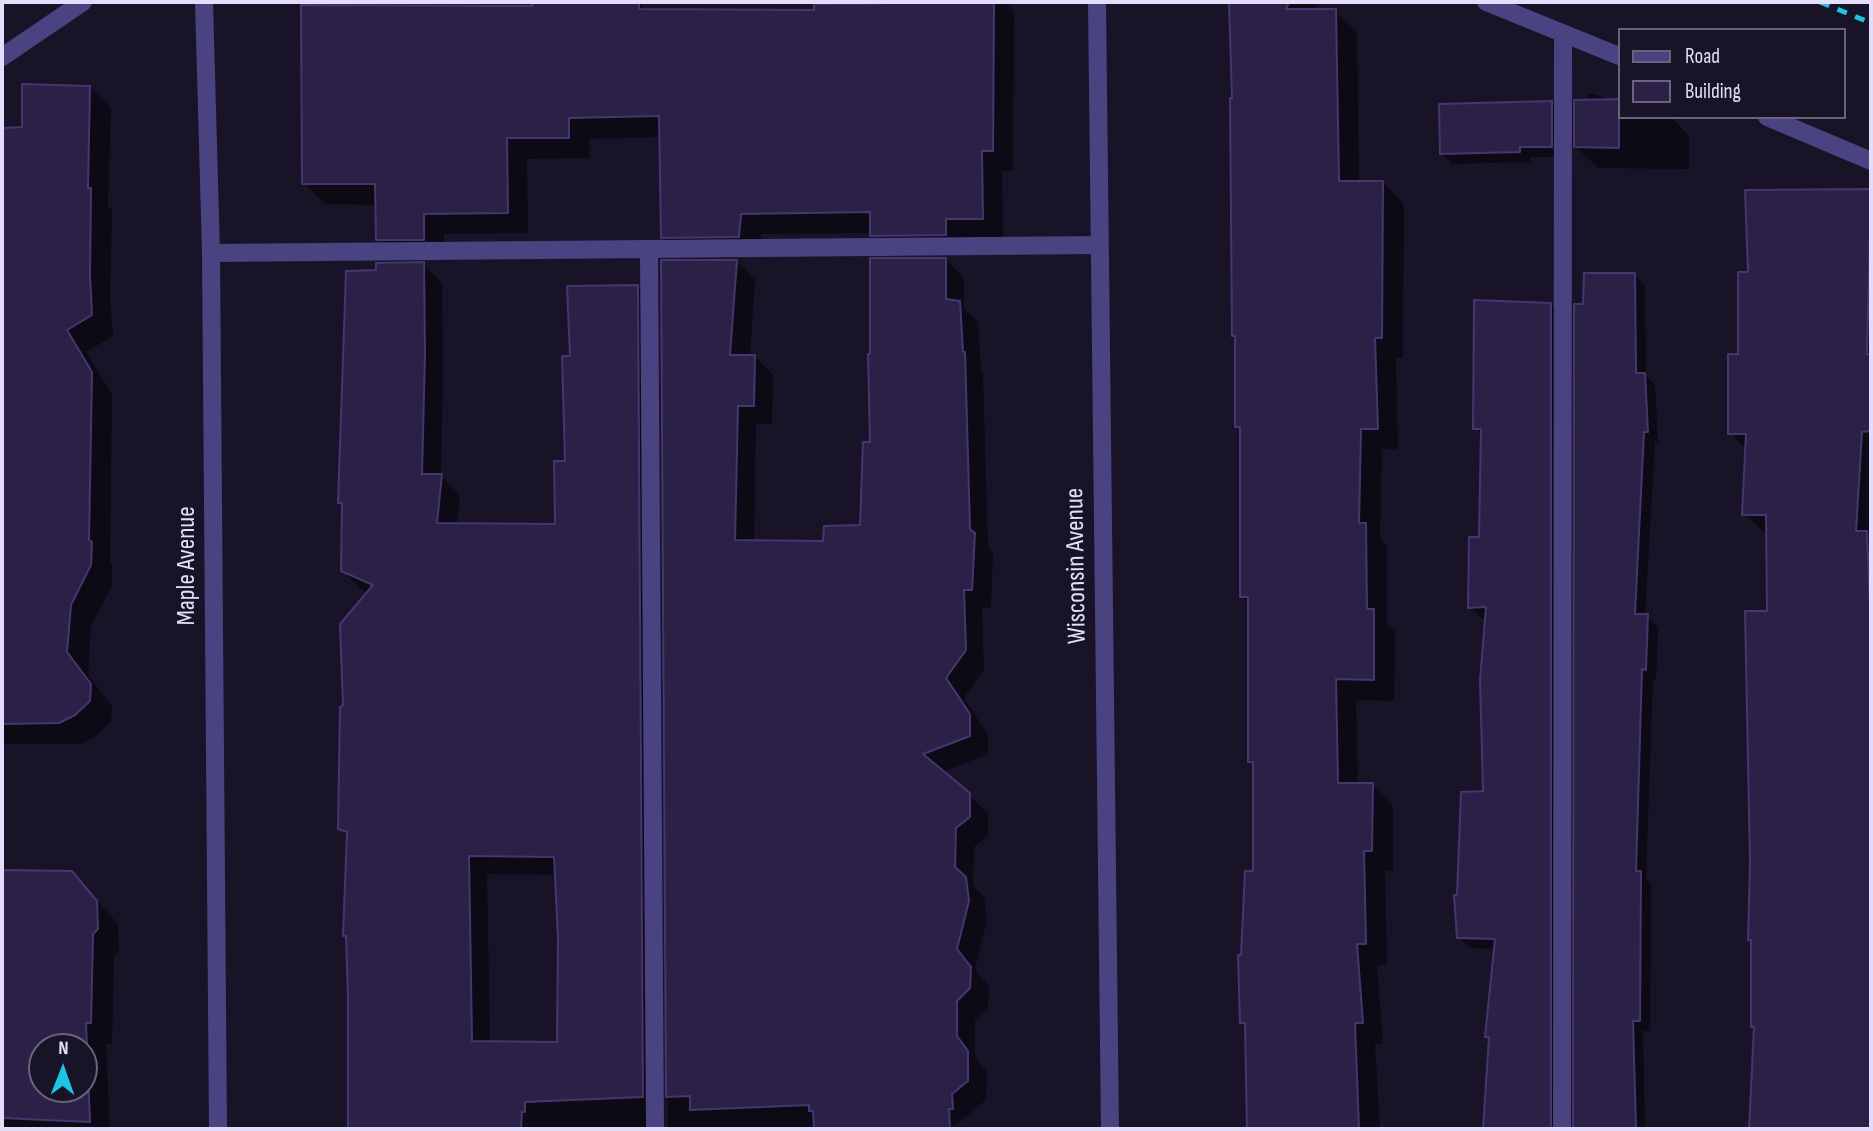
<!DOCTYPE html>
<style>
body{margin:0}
#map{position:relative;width:1873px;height:1131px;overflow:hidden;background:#181327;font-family:"Sofia Sans Condensed",sans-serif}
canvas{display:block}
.frame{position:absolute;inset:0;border:4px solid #e3ddfb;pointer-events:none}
.legend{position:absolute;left:1618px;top:28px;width:228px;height:91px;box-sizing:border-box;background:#181327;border:2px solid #69647c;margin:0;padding:9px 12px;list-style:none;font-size:21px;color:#e3ddfb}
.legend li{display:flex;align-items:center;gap:14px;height:35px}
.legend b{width:35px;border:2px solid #69647c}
.north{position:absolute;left:28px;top:1033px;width:70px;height:70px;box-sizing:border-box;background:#181327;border:2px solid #69647c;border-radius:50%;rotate:1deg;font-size:19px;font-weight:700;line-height:28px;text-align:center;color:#e3ddfb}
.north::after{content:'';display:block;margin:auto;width:24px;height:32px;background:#1ec4e6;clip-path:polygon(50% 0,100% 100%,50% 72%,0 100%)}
</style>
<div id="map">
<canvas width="1873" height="1131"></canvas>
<div class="frame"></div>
<ul class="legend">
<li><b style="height:9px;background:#4a4381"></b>Road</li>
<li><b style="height:19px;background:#2b2146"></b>Building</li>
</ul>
<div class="north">N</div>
</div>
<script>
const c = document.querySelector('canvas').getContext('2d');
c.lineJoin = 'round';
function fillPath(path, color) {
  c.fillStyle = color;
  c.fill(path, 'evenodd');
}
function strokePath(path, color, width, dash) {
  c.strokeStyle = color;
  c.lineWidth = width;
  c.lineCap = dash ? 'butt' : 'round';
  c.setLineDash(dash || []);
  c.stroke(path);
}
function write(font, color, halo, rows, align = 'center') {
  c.font = font + ' "Sofia Sans Condensed",sans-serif';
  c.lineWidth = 7;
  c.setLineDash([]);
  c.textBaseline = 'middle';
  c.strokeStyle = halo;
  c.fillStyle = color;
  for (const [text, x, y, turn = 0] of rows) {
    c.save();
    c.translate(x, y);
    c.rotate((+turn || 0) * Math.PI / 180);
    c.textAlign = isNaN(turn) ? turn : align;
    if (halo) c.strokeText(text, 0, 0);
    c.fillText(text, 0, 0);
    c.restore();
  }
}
const shadow = new Path2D(`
 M534,2H638L646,11H816L900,5L901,2H1005L1014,11L1013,171H1002L1003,240H966V255L893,256L871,233L761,234L760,257L683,258L662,237L661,137L589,139L590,158L527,159L528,233L444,234V260H399L378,239L377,205L325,204L304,183L534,8Z
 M1231,2H1317L1314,11H1335L1357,32L1359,183L1383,182L1404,204L1403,358H1396L1398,450L1382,449L1380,539L1387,546V624L1395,632L1394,701L1356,700L1358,785H1372L1393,806V871H1385L1387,965H1377L1383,1044H1375L1380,1129H1246V1125H1248L1247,1028L1241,1022L1243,956L1254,873L1255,767L1249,761L1250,604L1242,597V430L1237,426V339L1233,335L1234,100Z
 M90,87L111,108L108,207L112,210L110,297L113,336L86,352L112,394L110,562L112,564V586L91,626L88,675L112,706L111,722L96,736L81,744H2V130L24,129Z
 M1588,93L1619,101V117H1671L1689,136V169L1598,168L1576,147L1588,101Z
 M1551,102L1562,113V157H1530V162L1452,164L1442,153Z
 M1870,191L1871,1129H1748V1125H1751L1756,1029L1753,1026L1752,942L1750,940L1769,613L1768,536L1744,514L1747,450L1730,433L1749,273Z
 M945,259L964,278V308L978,322L981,371L983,373L988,548L993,553L991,608H982L984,669L964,698L988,735V754L942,772L988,813V836L974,847L973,886L984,897L987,921L975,969L989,987L988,1008L975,1020V1057L987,1072L986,1100L951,1129H668L663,262L737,261L755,280L750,356H754L773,375L772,424H756L754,542H825L861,527L872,444Z
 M423,264L442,283L443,375L441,476L460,495L457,525H557L566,463L572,357L637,287L656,306L662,1129H351L350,998L348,939L345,936L348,837L340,828L345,706L369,593L361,589L342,570L343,507L340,503L378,272ZM487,874L556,875L559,1044L490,1043Z
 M1634,274L1645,285L1646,376L1655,385L1658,442H1655L1645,616L1658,627L1656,680L1653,679L1646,878L1651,883L1650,1031H1643L1645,1129H1575L1576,306H1584Z
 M1551,305L1561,315V1129H1487L1491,1040L1487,1036L1496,949L1470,948L1459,937V897L1485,793L1487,618H1481L1470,607L1480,539L1482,435L1475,428Z
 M2,872L71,873L118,924L119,951L114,956L112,1044H106L110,1129H2ZM42,1047H84V1089H42Z`);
const building = new Path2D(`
 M532,2H639V9L814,10V4L994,2L993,151H982L983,219H946V235L870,236V212L741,214L739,237L661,238L659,116L569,118V138H507L508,213L424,214V240H376L375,184H302L301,5L532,6Z
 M1229,2H1289L1286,9H1336L1339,181H1383L1382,338H1375L1378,429H1361L1359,523H1366L1367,609H1374V680L1336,679L1338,783H1373L1372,851H1364L1366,944H1357L1363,1023H1355L1359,1129H1247L1245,1023H1240L1238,955H1241L1245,871H1253V762H1248V597H1240V427H1235V336H1232L1230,98H1232Z
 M22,84L90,86L88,188H91L90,275L92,315L67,330L92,372L89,540L92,542L91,565L71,605L67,652L91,684L90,701L75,715L59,723L2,724V128L22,127Z
 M1619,99V148L1574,147V100Z
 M1552,101V147H1520V152L1440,154L1439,104Z
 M1871,189L1867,354H1871V431L1862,432L1856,531H1867L1871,632V1129H1749L1754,1027H1751V940H1748L1750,862L1745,611H1767L1766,515H1742L1746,434H1728V354H1738V272H1748L1745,190Z
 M870,258H946V299L960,301L963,352H965L970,529L975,533L972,590H964L966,650L946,678L970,714V736L923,754L970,793V817L956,828L955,867L966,877L969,901L957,949L971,967L970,988L957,1001V1036L968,1051V1081L952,1094L953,1109H949L950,1129H814L813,1111H809V1105L690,1110V1096L666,1097L661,260H737L730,355H755L754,406H738L735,540L823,541L824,526L860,525L863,442H870L868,354H870Z
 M424,262L425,355L422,474H442L437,523L555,524L554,461H565L562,356H570L567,286L638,285L643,1097L525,1102V1112H522L521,1129H348V998L346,936H343L347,832L338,829L340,707L343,705L340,624L373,585L341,571L342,503H338L346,271L376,270V263ZM469,856L554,857L558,939L557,1042L472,1041Z
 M1584,273H1635L1636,373H1645L1648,432H1644L1635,614H1648L1646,670L1642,669L1636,871H1641L1640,1021H1633L1636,1129H1573L1574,304H1583Z
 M1474,300L1551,303V1129H1483L1489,1037H1485L1495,939L1457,938L1454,895H1457L1461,792L1483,791L1480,680L1486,607L1468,608L1469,537H1479L1481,429H1473Z
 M2,870L72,871L97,901L98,929L93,934L91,1023H86L90,1122L2,1118ZM42,1047H84V1089H42Z`);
const service = new Path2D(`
 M1486,2L1619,56
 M2,57L83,2
 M1767,117L1871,161
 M649,249L1099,245
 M211,253L649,249L655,1129
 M1562,1129L1563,33`);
const minor = new Path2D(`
 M204,2L211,253L218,1129
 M1097,2L1110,1129`);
const rail = new Path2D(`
 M1820,2L1871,23`);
const streetNames = [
 ["Maple Avenue",187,566,-90],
 ["Wisconsin Avenue",1077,566,-91]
];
fillPath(shadow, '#0007');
fillPath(building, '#2b2146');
strokePath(building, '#453670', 2);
strokePath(service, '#4a4381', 18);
strokePath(minor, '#4a4381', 18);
strokePath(rail, '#1ec4e6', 5, [10, 9]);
write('26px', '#e3ddfb', '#181327', streetNames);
</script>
